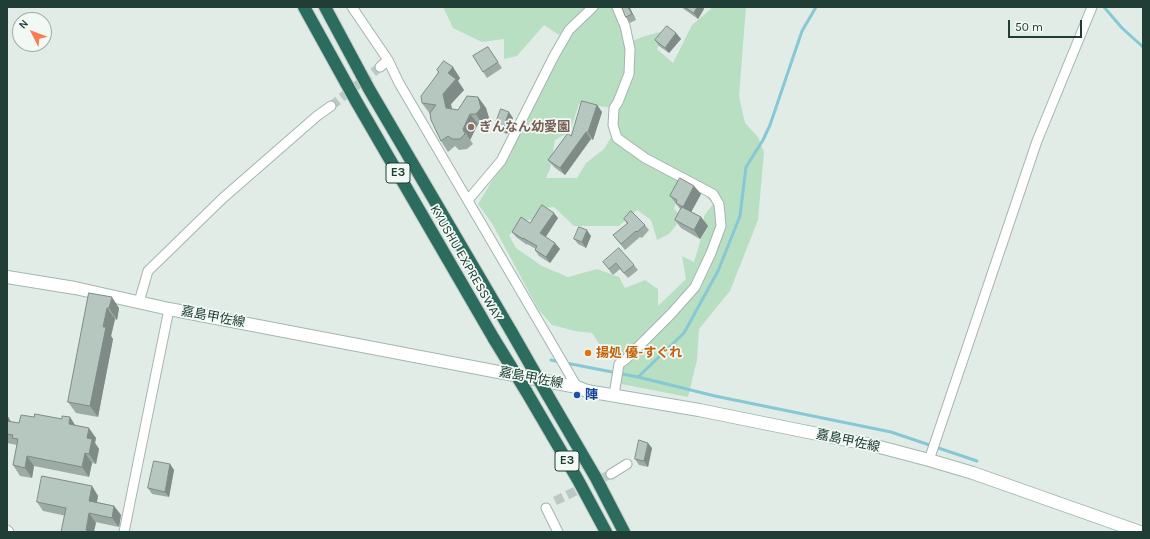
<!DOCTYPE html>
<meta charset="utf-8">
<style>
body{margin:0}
#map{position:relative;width:1150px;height:539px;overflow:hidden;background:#e1ece7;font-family:Karla,sans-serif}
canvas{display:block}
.frame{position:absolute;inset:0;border:8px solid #203e36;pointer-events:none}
.north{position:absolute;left:12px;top:12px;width:40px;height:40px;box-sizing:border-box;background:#f2f9f5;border:1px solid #9eaea9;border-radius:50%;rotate:312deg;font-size:11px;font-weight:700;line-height:16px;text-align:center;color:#203e36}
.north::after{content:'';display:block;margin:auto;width:14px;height:18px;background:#f97c53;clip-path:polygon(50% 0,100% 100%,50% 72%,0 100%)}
.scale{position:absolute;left:1008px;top:20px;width:74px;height:18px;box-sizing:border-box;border:2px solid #203e36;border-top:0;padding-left:5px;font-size:12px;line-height:14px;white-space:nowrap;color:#203e36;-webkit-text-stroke:3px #f2f9f5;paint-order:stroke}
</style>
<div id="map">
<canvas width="1150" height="539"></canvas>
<div class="frame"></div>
<div class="north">N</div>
<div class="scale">50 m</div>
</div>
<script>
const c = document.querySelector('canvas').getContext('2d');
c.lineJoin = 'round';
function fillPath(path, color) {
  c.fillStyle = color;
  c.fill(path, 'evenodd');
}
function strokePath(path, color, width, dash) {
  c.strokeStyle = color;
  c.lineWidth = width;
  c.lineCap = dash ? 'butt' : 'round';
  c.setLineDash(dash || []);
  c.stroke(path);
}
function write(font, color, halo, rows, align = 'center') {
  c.font = font + ' Karla,"Noto Sans JP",sans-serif';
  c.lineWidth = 3.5;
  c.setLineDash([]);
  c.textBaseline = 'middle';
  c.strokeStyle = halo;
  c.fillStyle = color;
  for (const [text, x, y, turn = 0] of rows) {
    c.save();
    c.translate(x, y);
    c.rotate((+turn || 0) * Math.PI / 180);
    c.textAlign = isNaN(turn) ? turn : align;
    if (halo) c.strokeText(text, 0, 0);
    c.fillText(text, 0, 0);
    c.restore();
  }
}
const green = new Path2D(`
 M443,7H586L567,25L559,35L544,25L517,56L504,59V39L482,42L453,28Z
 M597,7H614L625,44L642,37L667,30L657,49L673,63L692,25L711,9V7H746L739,96L745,123L758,137L764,152L758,220L730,291L699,329L697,360L688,397L621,384L620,360L604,351L592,333L575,331L552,325L538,309L493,225L478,204L490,184L511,154L519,130L545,81L568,40L589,14ZM579,104L614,108L612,136L604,149L586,163L577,178H546L550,169L555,140L570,132ZM683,184L711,187L706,196L713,204L704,216L700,242L694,262L682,256L686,279L658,306V289L645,280L625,288L619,277L597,269L568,277L542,266L516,248L509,235L525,220H533L543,208L554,207L574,226H619L637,210L651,220L657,240L669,234L683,217L674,209Z`);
const stream = new Path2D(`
 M1104,7L1122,28L1143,47
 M551,360L560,362
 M566,363L638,377L684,333L718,271L740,216L746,167L763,140L770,125L802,31L816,7
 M638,377L715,396L891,432L977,461`);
const streetTunnel = new Path2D(`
 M331,106L380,67
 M555,501L611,474`);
const street = new Path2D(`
 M352,7L388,60L399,83L577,387
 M380,67L388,60
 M468,200L501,161L554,56L569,30L593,7
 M139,302L148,271L223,198L317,116L331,106
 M614,395L619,364L626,359L671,314L695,287L711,253L721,226L719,204L713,194L645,158L617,138L613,125L614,108L618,102L629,74L630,49L625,26L617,7
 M929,460L1037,141L1092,7
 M611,474L627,464
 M546,508L558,532
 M7,530L9,532
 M124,532L169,309`);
const secondary = new Path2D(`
 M7,277L75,288L169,309L577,387L587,391L699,410L872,445L929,460L973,473L1140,532`);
const highway = new Path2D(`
 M304,7L356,101L494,339
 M325,7L369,89L511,331
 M526,391L578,480L606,532
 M547,394L596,478L624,532`);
const highwayBridge = new Path2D(`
 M511,331L547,394
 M494,339L526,391`);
const wall = new Path2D(`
 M629,7L636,20L630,23L626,17Z
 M681,7H703L704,9L698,19Z
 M676,33L681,39L669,53L659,46L655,40Z
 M488,47L502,68L487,78L473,56Z
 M437,70L460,78L458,81L464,90L451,104L452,109L458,110L478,97L486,108L489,118L483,125L478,124L470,140L473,144L467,149L459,150L455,146L448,152L441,141L430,114L422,103L438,72Z
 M597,105L602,112L593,140L591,139L565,175L554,167L548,160L571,136Z
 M513,118L507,134L499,131L495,125Z
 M694,186L701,194L691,212L701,217L708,226L700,239L681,228L675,220L681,210L670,196Z
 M558,218L546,237L560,249L550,263L539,256L535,250L536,249L527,244V245L516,237L512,232L530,223Z
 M624,219L645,225L649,230L642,238L640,237L625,250L613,235L627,224Z
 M591,236L586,248L578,244L574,239Z
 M603,262L634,265L638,270L628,278L620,269L613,275Z
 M89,293L119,308L117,320L115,319L111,336L113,339L98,417L76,413L68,402Z
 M7,415L11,422L19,423L76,425L96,438L95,443L99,449L96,464L92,463L89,477L34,466L32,478L20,476L13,465L17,445L7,443Z
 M652,448L648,467L639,465L635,459Z
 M170,464L174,470L169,497L152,494L148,488Z
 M92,486L98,496L97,502L114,506L121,515L119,527L43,511L37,502Z`);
const shadedWall = new Path2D(`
 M628,7H629L630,8L636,20L632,14Z
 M697,7H703L704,9L698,19L694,13Z
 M676,33L681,39L669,53L665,48Z
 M453,67L460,78L458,81L464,90L451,104L453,119L446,108L443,94L448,73Z
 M478,97L486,108L489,118L483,125L476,114Z
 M597,105L602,112L593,140L588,132Z
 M509,112L513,118L507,134L503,128Z
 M470,114L478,124L470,140L473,144L463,129Z
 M586,132L591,139L565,175L560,168Z
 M694,186L701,194L689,216L683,207Z
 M554,213L558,218L544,239L540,233Z
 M701,217L708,226L700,239L694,230Z
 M587,230L591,236L586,248L582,242Z
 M555,243L560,249L550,263L546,257Z
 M112,297L119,308L117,320L109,308Z
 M107,308L115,319L111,336L113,339L98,417L90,406Z
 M7,415L11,422L7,427Z
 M70,417L77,428L69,424Z
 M89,428L96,438L95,443L99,449L96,464L89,454L87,438Z
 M648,443L652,448L648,467L644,461Z
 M85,453L92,463L89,477L82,467Z
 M27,456L34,466L32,478L25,468Z
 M170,464L174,470L169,497L165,492Z
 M92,486L98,496L95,510L89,501Z
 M114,506L121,515L119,527L112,518Z
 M89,513L96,523L94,532H87L86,530Z`);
const building = new Path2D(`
 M622,7H628L632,14L626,17Z
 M685,7H697L694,13Z
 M667,26L676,33L665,48L655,40Z
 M488,47L498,62L483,72L473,56Z
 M444,61L453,67L448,73L456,79L443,94L446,108L458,110L467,96L478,97L481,108L476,114H470L463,129L465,134L460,139H452L448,136L441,141L431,120L430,113L436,105L422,103L421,96L439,72L437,70Z
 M582,101L597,105L588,132H586L560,168L548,160L568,133L571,136Z
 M501,109L509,112L503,128L495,125Z
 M680,178L694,186L683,207L676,203L677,200L670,196Z
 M542,205L554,213L540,233L555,243L546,257L535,250L537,246L523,238V239L512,232L521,217L530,223Z
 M682,207L701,217L694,230L675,220Z
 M631,211L645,225L637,232L636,231L621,244L613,235L628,223L624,219Z
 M579,227L587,230L582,242L574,239Z
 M619,248L634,265L624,273L616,263L609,269L603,262Z
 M89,293L112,297L109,308H107L103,327H106L90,406L68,402Z
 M35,414L62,419V416L70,417L69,424L89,428L87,438L92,439L89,454L85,453L82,467L27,456L25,468L13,465L18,439L12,438L13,435L7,434V421L19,423L21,415L34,417Z
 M639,440L648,443L644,461L635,459Z
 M154,461L170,464L165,492L148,488Z
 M42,476L92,486L89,501L114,506L112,518L89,513L86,530L93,532H61L66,508L37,502Z`);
const markers = [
 [471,127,4,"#8d6e63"],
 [588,353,4,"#e8710a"],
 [577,395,4,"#1a4fb4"]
];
const shields = [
 [398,173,24],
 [567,461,24]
];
const shieldNames = [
 ["E3",398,173],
 ["E3",567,461]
];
const educationNames = [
 ["ぎんなん幼愛園",479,127]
];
const streetNames = [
 ["KYUSHU EXPRESSWAY",466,263,60],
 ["嘉島甲佐線",213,317,11],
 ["嘉島甲佐線",531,378,11],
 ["嘉島甲佐線",848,441,12]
];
const foodNames = [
 ["揚処 優-すぐれ",596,353]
];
const transitNames = [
 ["陣",585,395]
];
fillPath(green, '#b9dfc3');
strokePath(stream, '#86c8d4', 3);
strokePath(streetTunnel, '#bac9c4', 9, [9, 4.5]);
strokePath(street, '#a3b4ae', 11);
strokePath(secondary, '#9fb9b0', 14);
strokePath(highway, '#c1c9c7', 14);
strokePath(street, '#fff', 9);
strokePath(secondary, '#fff', 12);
strokePath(highway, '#2b6c5e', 12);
strokePath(highwayBridge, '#c1c9c7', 14, []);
strokePath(highwayBridge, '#2b6c5e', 12);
fillPath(wall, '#9daba5');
fillPath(shadedWall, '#7f8b86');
fillPath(building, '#b6c7c0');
strokePath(building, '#7f8b86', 1);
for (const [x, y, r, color] of markers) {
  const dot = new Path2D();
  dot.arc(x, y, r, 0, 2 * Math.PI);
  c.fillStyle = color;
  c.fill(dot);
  strokePath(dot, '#f2f9f5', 1.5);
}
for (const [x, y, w] of shields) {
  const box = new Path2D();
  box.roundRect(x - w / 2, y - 10, w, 20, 3);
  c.fillStyle = '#f2f9f5';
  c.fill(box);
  strokePath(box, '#203e36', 1);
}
write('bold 12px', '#203e36', null, shieldNames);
write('bold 13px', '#785e54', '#f2f9f5', educationNames, 'left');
write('13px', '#203e36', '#f2f9f5', streetNames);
write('bold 13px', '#c56008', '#f2f9f5', foodNames, 'left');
write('bold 13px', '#164399', '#f2f9f5', transitNames, 'left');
</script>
